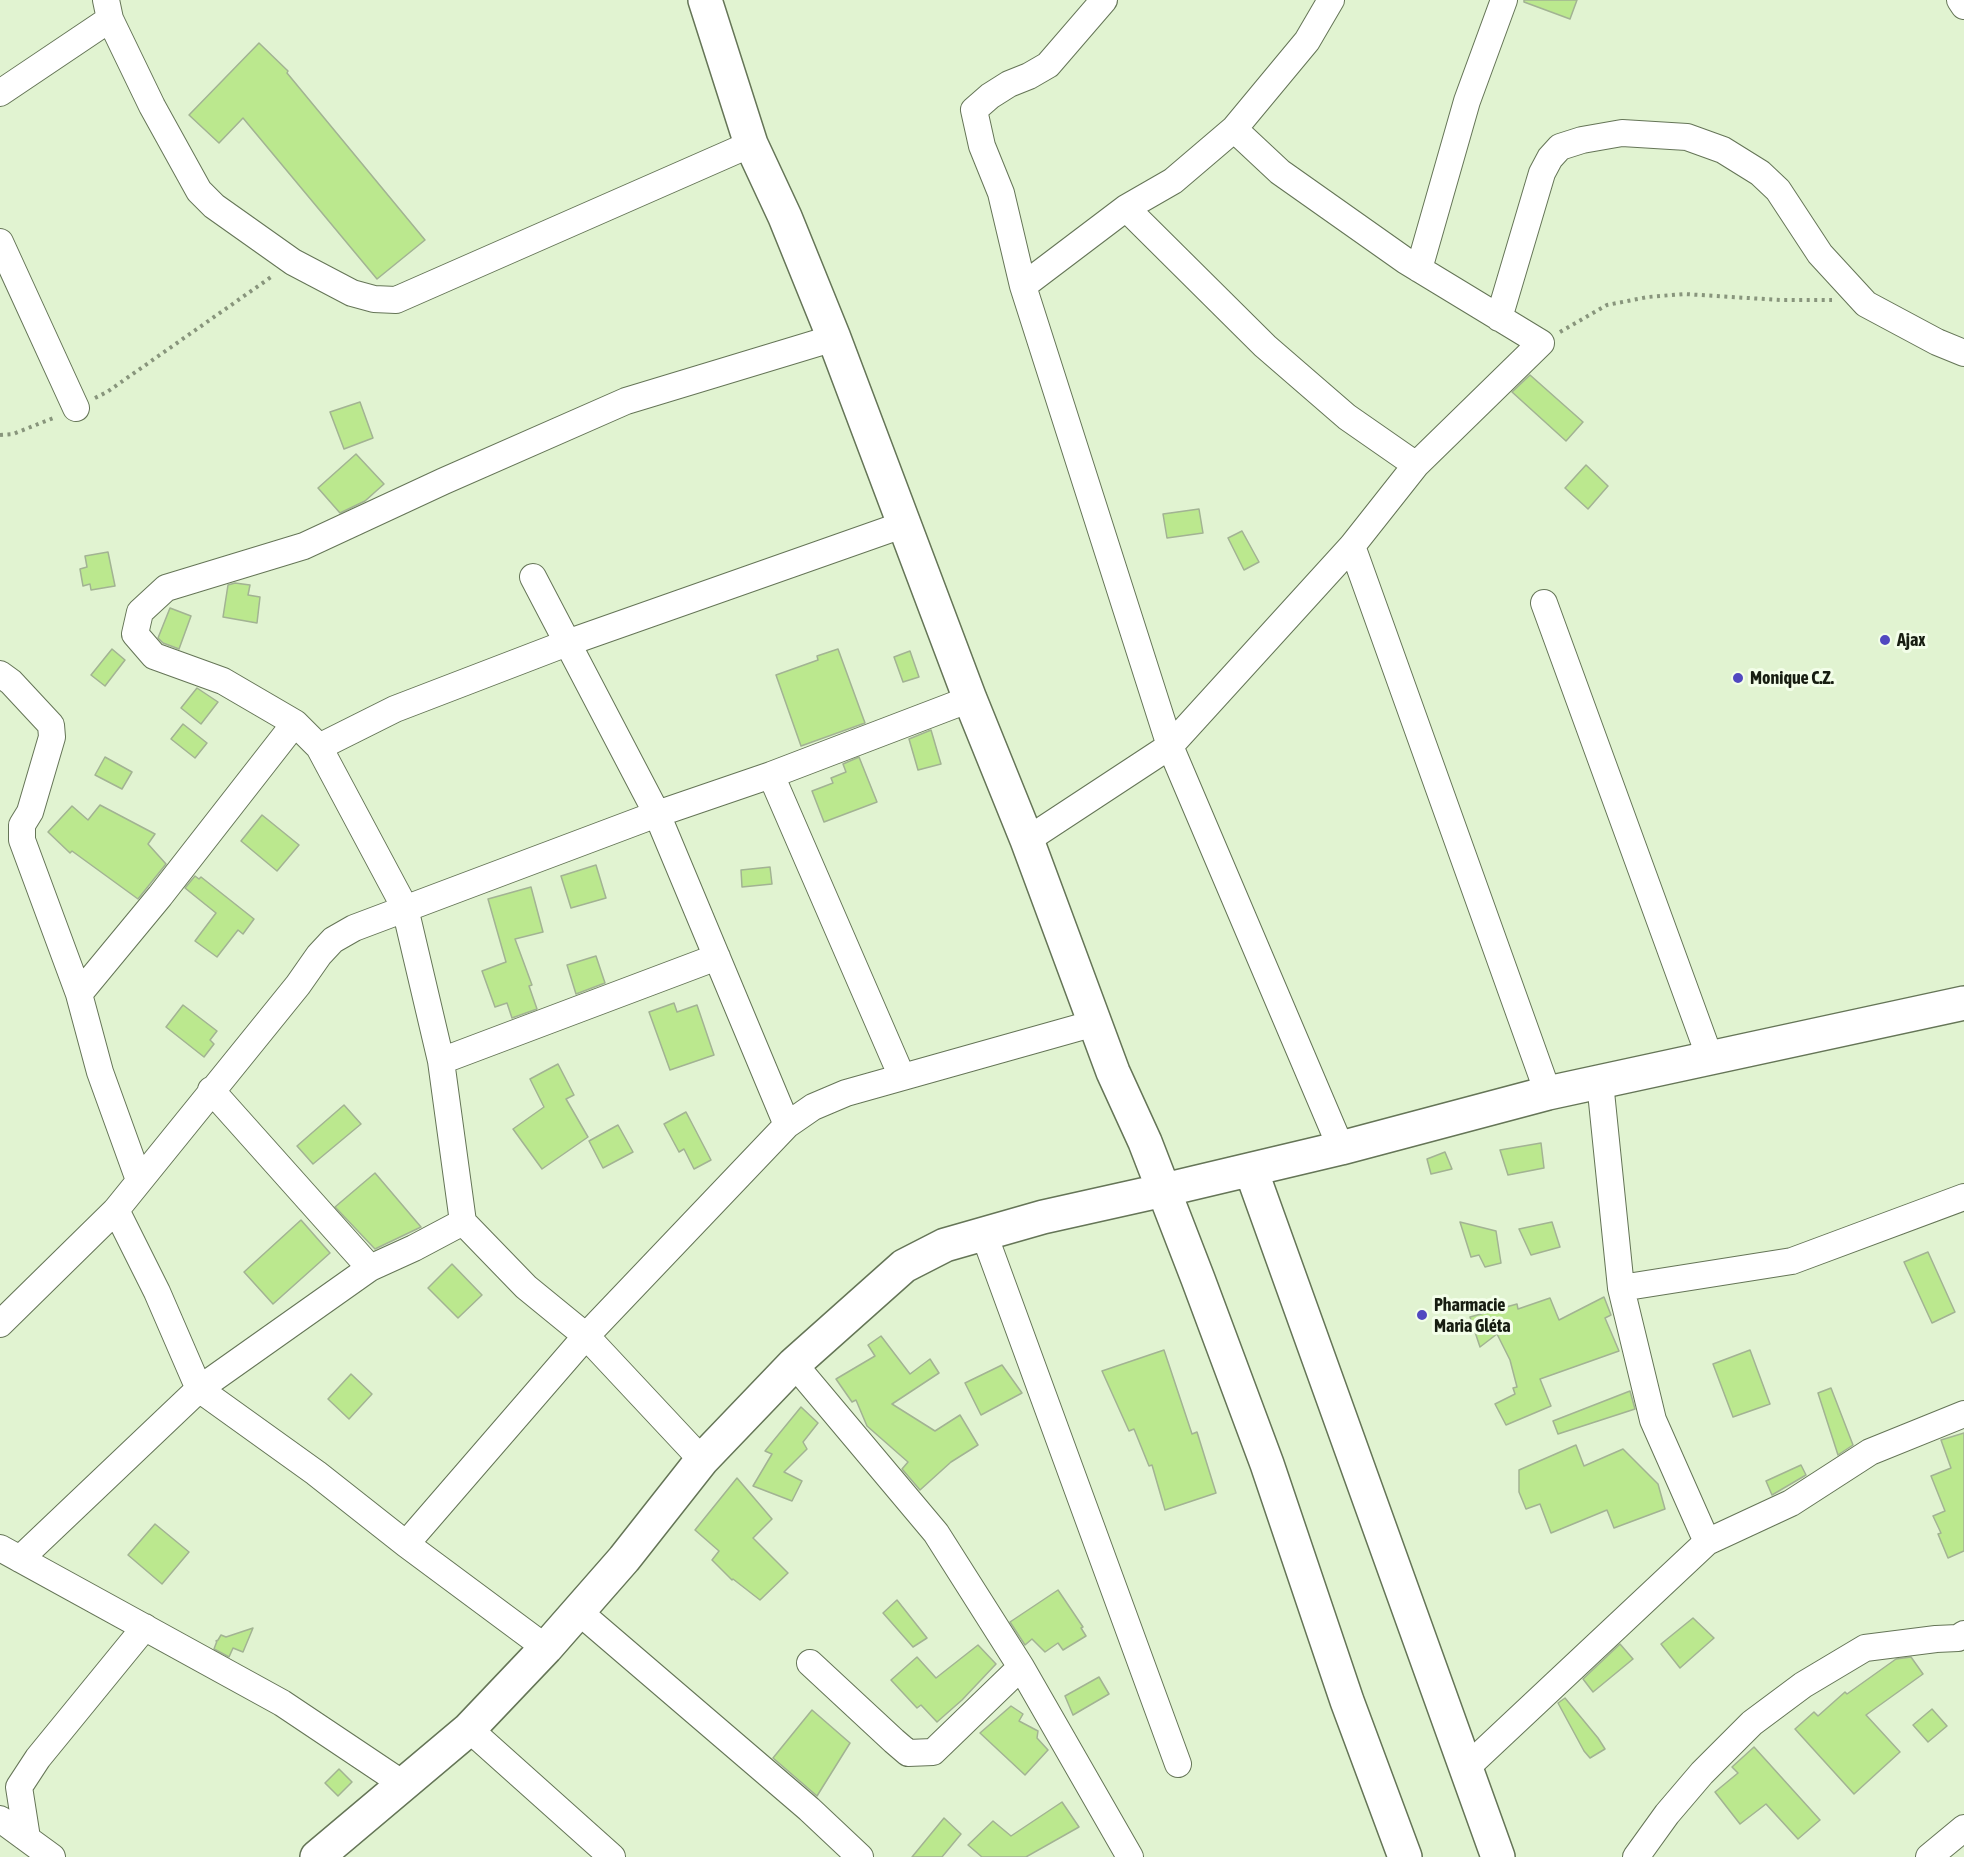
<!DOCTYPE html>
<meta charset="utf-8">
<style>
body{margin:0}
canvas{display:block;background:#e1f3d1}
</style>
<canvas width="1964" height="1857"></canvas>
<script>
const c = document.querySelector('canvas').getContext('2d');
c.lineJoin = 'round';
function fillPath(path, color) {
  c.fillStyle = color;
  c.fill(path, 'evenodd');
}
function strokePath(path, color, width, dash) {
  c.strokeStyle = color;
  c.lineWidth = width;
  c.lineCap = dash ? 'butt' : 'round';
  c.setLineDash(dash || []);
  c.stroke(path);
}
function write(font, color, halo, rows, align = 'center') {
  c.font = font + ' "Asap Condensed",sans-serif';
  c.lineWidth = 6;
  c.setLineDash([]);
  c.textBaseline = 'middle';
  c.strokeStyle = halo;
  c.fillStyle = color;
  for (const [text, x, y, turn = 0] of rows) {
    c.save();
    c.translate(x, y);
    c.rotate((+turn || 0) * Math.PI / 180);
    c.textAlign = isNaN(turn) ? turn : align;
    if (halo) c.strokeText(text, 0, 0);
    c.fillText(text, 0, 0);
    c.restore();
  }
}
const building = new Path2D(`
 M1524,0H1577L1570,19L1524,2Z
 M259,43L288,71L287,73L425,240L377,279L243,118L219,143L189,115Z
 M1530,375L1583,422L1566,441L1512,392Z
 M360,402L373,438L344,449L330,412Z
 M356,454L384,484L365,501L340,513L318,488Z
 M1586,465L1608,486L1588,509L1565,488Z
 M1199,509L1203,533L1167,538L1163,514Z
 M1242,531L1259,562L1244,570L1228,538Z
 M108,552L115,586L91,590L90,584L83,586L80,569L87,567L85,556Z
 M235,583L250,585L248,595L260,597L257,623L223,617L228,585Z
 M170,608L191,616L179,649L163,643L158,638Z
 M112,649L125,660L105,686L91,675Z
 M838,649L865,723L801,746L776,675L818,660L817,656Z
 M910,651L919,677L903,682L894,657Z
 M197,688L218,702L201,724L181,708Z
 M183,724L207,743L195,758L171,739Z
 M931,730L941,764L918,770L909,739Z
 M105,757L132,772L122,789L95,775Z
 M859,757L877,802L824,822L812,791L833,783L831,778L846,772L843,764Z
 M100,805L155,834L148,844L166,864L138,899L72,851L70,853L48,832L72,806L88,820Z
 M262,815L299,845L277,871L241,841Z
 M596,865L606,898L571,908L561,876Z
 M770,867L772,884L742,887L741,870Z
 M195,876L199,879L201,877L254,919L243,934L238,930L217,957L195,941L216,913L185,888Z
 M531,887L543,932L515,939L532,985L529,986L537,1009L512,1018L507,1003L495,1007L482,971L506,962L488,899Z
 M596,956L605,983L576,994L567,965Z
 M674,1003L677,1012L697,1005L714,1055L670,1070L649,1012Z
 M183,1005L217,1031L210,1040L214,1044L204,1057L166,1027Z
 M558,1064L574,1095L566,1099L588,1137L542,1169L513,1129L544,1107L530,1079Z
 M344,1105L361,1124L313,1164L297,1146Z
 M686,1112L711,1160L694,1169L684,1149L679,1152L664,1124Z
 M618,1125L633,1152L603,1168L589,1141Z
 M1541,1143L1544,1168L1508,1175L1500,1150Z
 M1445,1152L1452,1169L1431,1174L1427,1159Z
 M375,1173L421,1227L375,1249L335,1207Z
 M301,1220L330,1253L273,1304L244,1272Z
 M1460,1222L1496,1231L1501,1263L1485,1267L1479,1255L1471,1257Z
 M1552,1222L1560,1247L1531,1255L1519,1229Z
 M1928,1252L1955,1312L1932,1323L1904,1262Z
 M452,1264L482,1295L458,1318L428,1288Z
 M1604,1297L1611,1315L1605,1318L1619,1351L1540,1379L1551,1406L1506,1425L1495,1404L1515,1394L1513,1388L1517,1387L1510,1360L1497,1334L1480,1347L1470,1317L1517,1304L1518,1309L1550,1298L1559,1320Z
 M881,1336L910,1374L930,1359L939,1373L892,1404L935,1431L960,1415L978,1445L951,1462L920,1490L902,1469L908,1462L867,1426L856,1400L852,1402L836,1379L875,1356L868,1345Z
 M1164,1350L1192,1434L1197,1432L1216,1493L1165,1510L1152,1465L1149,1466L1134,1429L1129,1431L1102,1371Z
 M1750,1350L1770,1404L1733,1417L1713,1364Z
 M1002,1365L1022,1393L981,1415L965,1383Z
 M351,1374L372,1394L349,1419L328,1399Z
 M1831,1388L1853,1445L1838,1455L1818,1393Z
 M1630,1391L1635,1409L1558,1434L1553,1421Z
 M801,1407L818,1423L803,1442L807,1449L784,1472L802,1481L792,1501L753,1486L772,1454L765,1451Z
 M1964,1433V1551L1948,1558L1938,1534L1941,1533L1933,1516L1945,1511L1931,1476L1951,1468L1941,1440Z
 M1576,1445L1584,1466L1623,1449L1658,1484L1665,1509L1614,1528L1607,1510L1551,1533L1540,1504L1526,1509L1519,1492V1470Z
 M1801,1465L1806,1475L1772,1495L1766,1481Z
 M737,1478L772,1519L753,1538L788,1573L760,1600L733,1579L732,1580L712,1560L719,1551L695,1530Z
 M155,1524L189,1552L162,1584L128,1555Z
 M1058,1590L1083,1627L1081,1628L1086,1636L1063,1650L1058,1643L1045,1652L1032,1639L1025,1645L1010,1622Z
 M897,1600L927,1638L913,1647L883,1613Z
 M1693,1618L1714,1638L1680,1668L1661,1644Z
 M253,1628L243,1652L233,1648L229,1657L214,1649L217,1641H216L218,1640L221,1635L226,1637Z
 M1620,1644L1633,1659L1593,1692L1583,1679Z
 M978,1645L996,1664L962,1700L937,1722L921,1705L917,1708L891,1680L917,1657L936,1678Z
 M1911,1657L1923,1674L1866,1715L1900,1752L1854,1794L1795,1729L1814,1712L1818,1716L1845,1692L1847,1694L1896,1659Z
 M1099,1677L1109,1694L1073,1715L1065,1696Z
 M1565,1698L1598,1738L1605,1749L1590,1758L1584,1751L1558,1703Z
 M1011,1706L1023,1714L1019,1721L1038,1731L1037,1738L1048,1750L1025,1775L980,1733Z
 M1932,1709L1947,1726L1928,1742L1913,1725Z
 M812,1710L850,1743L817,1796L773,1758Z
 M1754,1747L1820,1820L1798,1839L1766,1804L1740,1824L1715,1792L1738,1773L1732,1767Z
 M339,1769L352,1782L338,1796L325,1783Z
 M1062,1802L1079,1827L1026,1857H982L968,1845L993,1821L1011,1836Z
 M944,1818L961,1834L942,1857H912Z`);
const path = new Path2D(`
 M1560,332L1607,305L1648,297L1684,294L1780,300H1832
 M95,398L107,392L274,275
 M0,435L13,434L56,417`);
const street = new Path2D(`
 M106,0L110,19L152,106L199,191L214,206L293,262L352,293L374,299L396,300L751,144
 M1331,0L1307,41L1234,129L1173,181L1126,208L1023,286L1170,746L1341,1148
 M1960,0L1964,6
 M0,93L110,19
 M1126,208L1265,346L1347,417L1416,465
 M0,242L76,408
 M1419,269L1467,101L1504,0
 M1023,286L1001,193L982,146L974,110L990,96L1009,84L1029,76L1048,65L1104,0
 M1499,318L1542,173L1550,158L1560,147L1582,140L1622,133L1687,137L1723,150L1760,173L1778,190L1820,254L1866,304L1937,342L1964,353
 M1352,546L1548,1093
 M533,577L657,814L787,1125
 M1544,603L1710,1058
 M0,674L11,682L51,725L52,737L30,812L22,825V840L79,994L100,1072L139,1180
 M319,747L395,709L567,643L905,524
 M771,775L902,1077
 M1027,840L1170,746L1352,546L1416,465L1541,343L1406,261L1280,172L1234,129
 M79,994L160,896L295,723
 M441,1061L717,957
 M1600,1082L1621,1288L1653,1420L1707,1542
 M211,1090L370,1268
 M116,1210L157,1292L199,1389L316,1473L406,1544L546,1648
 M984,1234L1178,1764
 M1621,1288L1792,1261L1964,1197
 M0,1324L116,1210L298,985L319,955L333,940L354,928L657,814L771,775L970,699
 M794,1364L936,1533L1021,1667L1130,1857
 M702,1460L586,1336L526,1287L463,1222L441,1061L405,908L319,747L295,723L223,681L154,656L135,634L140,612L166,588L304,546L444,481L626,401L834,338
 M406,1544L586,1336L787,1125L813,1107L846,1093L1095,1023
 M0,1548L282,1703L403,1784
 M20,1559L199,1389L370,1268L414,1248L463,1222
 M578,1611L809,1809L860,1857
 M810,1663L894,1741L908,1753L933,1752L1021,1667
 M469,1729L612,1857
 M1465,1769L1707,1542L1791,1503L1870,1452L1964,1414
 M0,1819L52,1857
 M27,1838L19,1787L38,1758L145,1627
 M1636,1857L1667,1814L1702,1773L1752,1723L1803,1685L1865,1648L1936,1639L1958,1638L1964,1634
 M1929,1857L1964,1828`);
const secondary = new Path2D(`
 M705,0L751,144L785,217L834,338L970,699L1027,840L1113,1072L1145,1142L1198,1279L1267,1464L1347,1701L1405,1857
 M1251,1170L1498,1857
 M317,1857L469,1729L546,1648L624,1559L702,1460L794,1364L904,1266L945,1245L1043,1217L1164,1190L1341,1148L1548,1093L1964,1003`);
const markers = [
 [1885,640,6,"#5148c0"],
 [1738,678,6,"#5148c0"],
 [1422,1315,6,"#5148c0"]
];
const poiNames = [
 ["Ajax",1897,640],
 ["Monique C.Z.",1750,678],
 ["Pharmacie",1434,1305],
 ["Maria Gléta",1434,1326]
];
fillPath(building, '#bbe88e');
strokePath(building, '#a2b393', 1.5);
strokePath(street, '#657557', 28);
strokePath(secondary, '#657557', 36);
strokePath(path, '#88957c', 4, [3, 4.5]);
strokePath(street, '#fff', 26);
strokePath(secondary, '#fff', 33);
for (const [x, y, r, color] of markers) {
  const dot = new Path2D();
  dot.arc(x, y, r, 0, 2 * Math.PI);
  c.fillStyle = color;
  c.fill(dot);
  strokePath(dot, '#f3fee9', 2);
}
write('bold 18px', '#171d11', '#f3fee9', poiNames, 'left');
</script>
